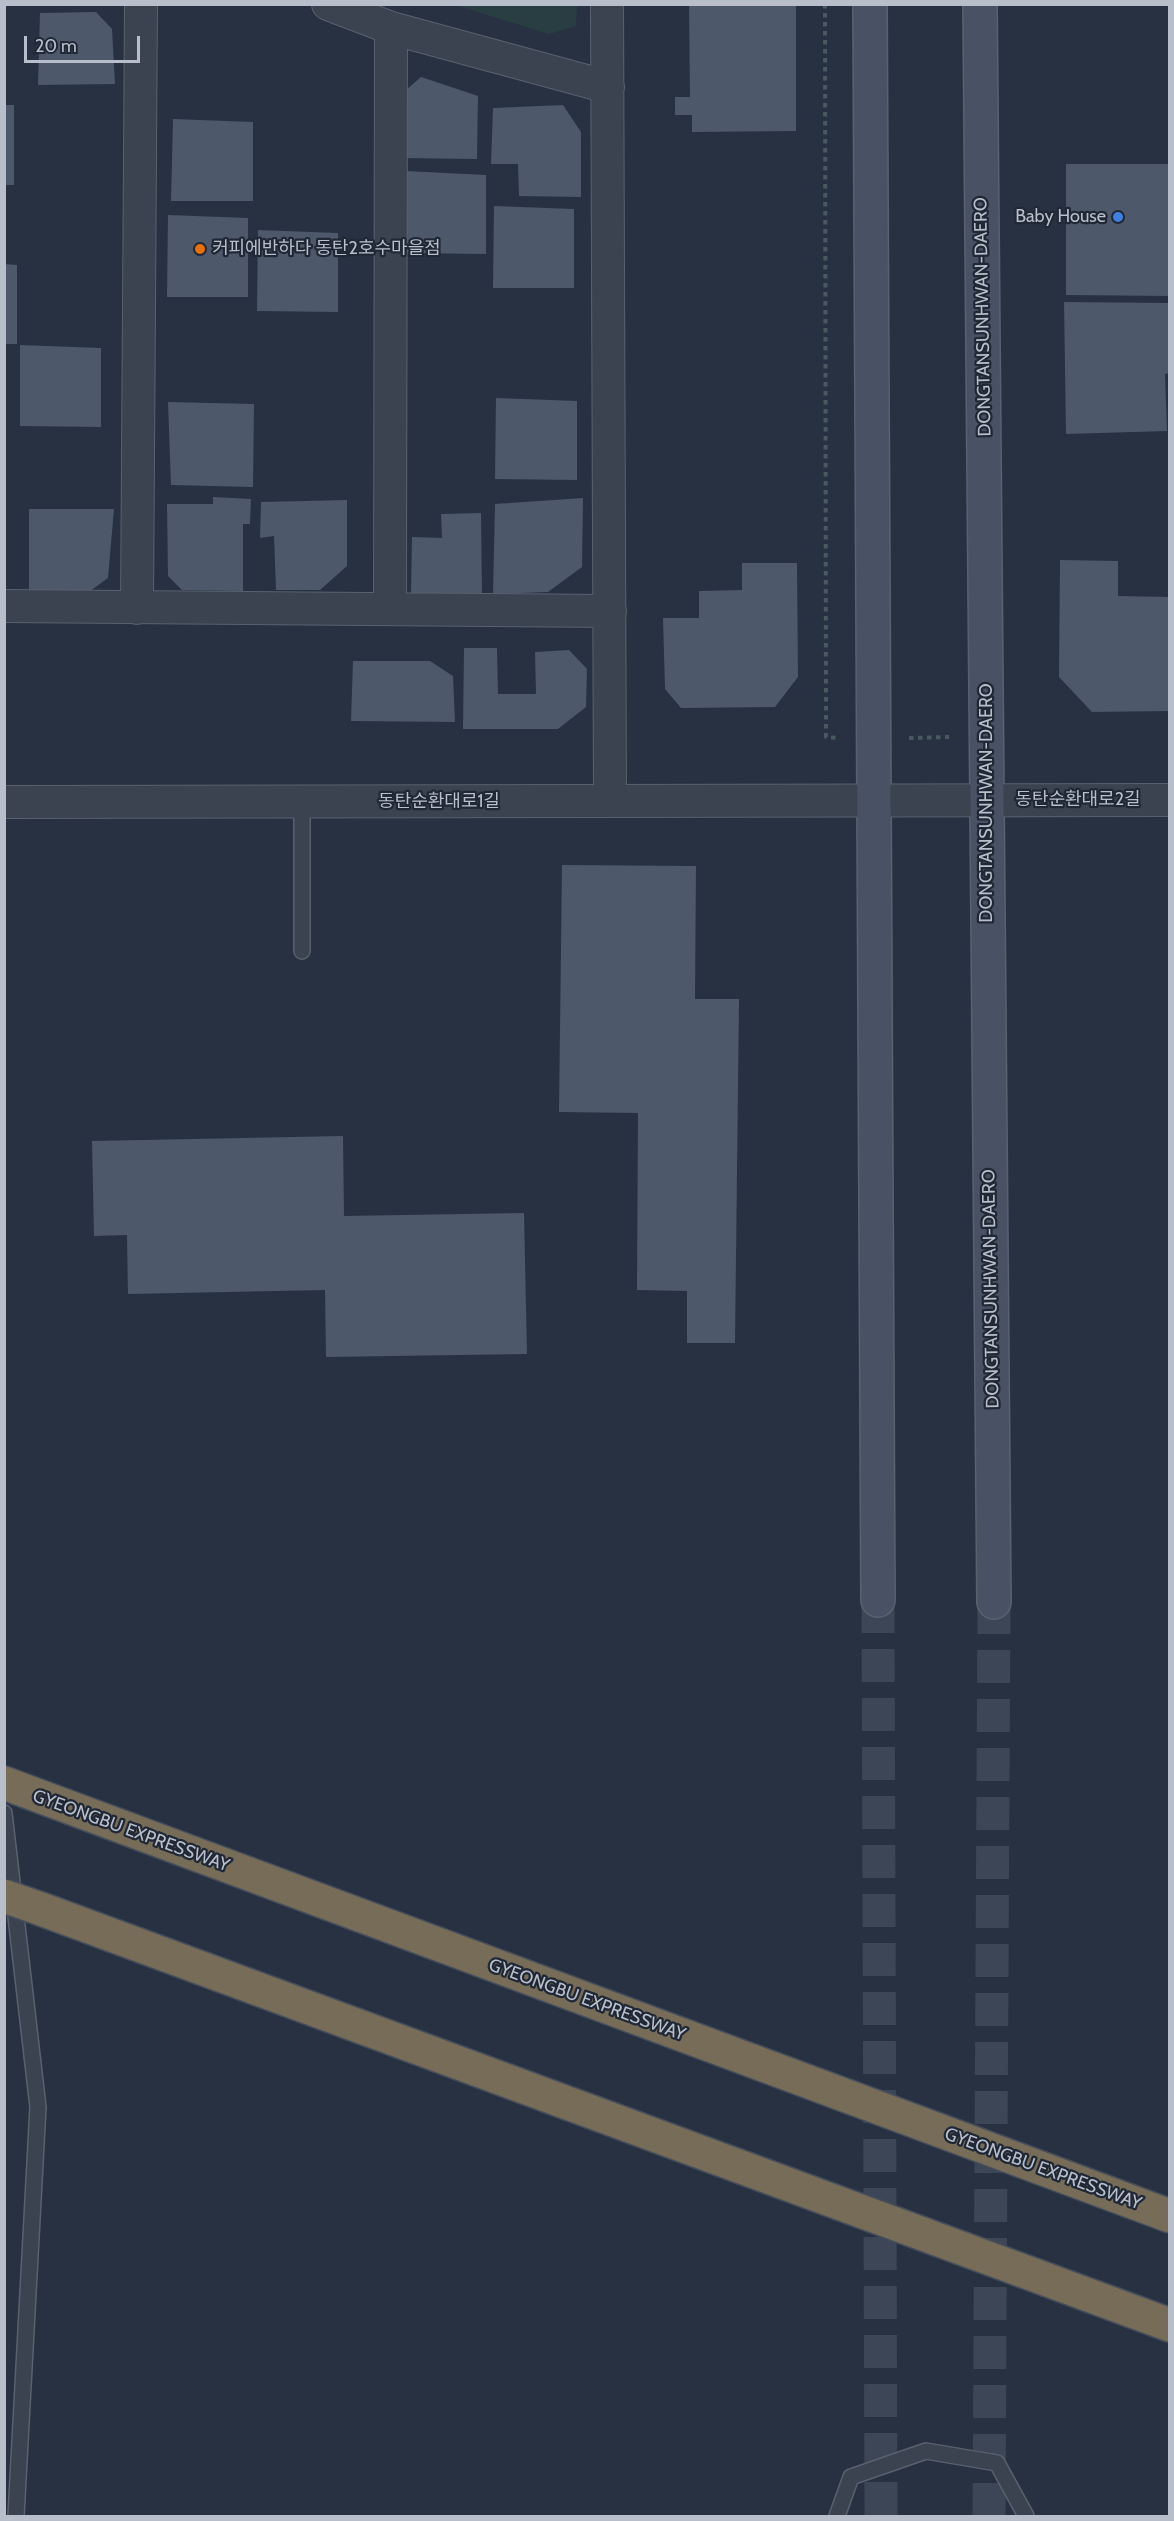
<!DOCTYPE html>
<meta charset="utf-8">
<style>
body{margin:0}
#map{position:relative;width:1174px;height:2521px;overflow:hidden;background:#273141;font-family:Cabin,sans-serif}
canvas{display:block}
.frame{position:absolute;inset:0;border:6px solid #b8bfcb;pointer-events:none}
.scale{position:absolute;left:24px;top:36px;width:116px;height:27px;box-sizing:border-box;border:3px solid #b8bfcb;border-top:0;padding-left:8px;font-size:18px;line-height:21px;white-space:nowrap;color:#b8bfcb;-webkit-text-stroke:4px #202836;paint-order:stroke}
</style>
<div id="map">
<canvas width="1174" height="2521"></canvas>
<div class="frame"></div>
<div class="scale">20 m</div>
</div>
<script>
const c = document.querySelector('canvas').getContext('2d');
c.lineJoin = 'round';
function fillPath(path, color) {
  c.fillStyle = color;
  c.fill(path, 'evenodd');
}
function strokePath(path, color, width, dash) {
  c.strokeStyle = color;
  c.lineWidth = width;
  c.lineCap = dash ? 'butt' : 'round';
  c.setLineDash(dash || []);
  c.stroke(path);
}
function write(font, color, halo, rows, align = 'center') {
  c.font = font + ' Cabin,"Noto Sans KR",sans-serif';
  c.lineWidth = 4.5;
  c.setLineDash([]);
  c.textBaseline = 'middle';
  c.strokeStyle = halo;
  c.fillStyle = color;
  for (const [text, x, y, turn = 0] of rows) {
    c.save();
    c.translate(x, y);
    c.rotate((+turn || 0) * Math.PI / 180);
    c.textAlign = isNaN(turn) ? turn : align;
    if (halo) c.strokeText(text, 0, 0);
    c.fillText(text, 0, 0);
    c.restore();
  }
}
const green = new Path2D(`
 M455,5H577L576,26L549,34Z`);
const building = new Path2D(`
 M796,4V131L692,132V115H675V97H690L689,5Z
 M96,12L112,29L115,84L38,85L40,13Z
 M421,77L478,96L477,159L399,158V96Z
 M4,105H14V185H4Z
 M563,105L581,132V197L519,196L518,164H491L493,108Z
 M173,119L253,122V201H171Z
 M1066,164H1170V296L1066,295Z
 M406,171L486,175V254L405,253Z
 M494,206L574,209V288H493Z
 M168,215L248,218V297H167Z
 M258,230L338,233V312L257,311Z
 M4,264L17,265V344H4Z
 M1064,302L1170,303V373L1165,374L1167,431L1066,434Z
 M20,345L101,348V427L20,426Z
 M496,398L577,401V480L495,479Z
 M168,402L254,404L253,487L171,485Z
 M213,497L251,499L250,524H243V591L182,590L168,576L167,504H213Z
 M583,498L582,567L548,592L493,594L495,504Z
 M347,500V566L320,590H276L274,536L260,538L261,502Z
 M29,509H114L108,578L86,594H29Z
 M481,513L482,595H411L412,537L442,538L441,514Z
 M1060,560L1118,561V596L1170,597V711L1092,712L1059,677Z
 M742,563H797L798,677L775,707L681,708L665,689L663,618H699V591L742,590Z
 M464,648H497L498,694H536L535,652L569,650L587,669L586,707L558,729H463Z
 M353,661H430L453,676L455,722L351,721Z
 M562,865L696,866L695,999H739L735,1343H687V1291L637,1290L638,1113L559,1112Z
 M343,1136L344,1216L524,1213L527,1354L326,1357L325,1290L128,1294L127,1235L94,1236L92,1141Z`);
const secondaryTunnel = new Path2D(`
 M878,1600L881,2516
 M989,2516L994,1602`);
const path = new Path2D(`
 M825,4L826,737L838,738
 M909,738L949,737`);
const service = new Path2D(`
 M302,802V951
 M4,1813L38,2107L16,2516
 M837,2516L851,2477L926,2451L997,2463L1026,2516`);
const minor = new Path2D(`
 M328,4L391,28L390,607
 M607,4L610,801
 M391,28L608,87
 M4,606L610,611
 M137,608L141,4
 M4,802L1170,800`);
const secondary = new Path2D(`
 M870,4L878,1600
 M980,4L994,1602`);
const motorway = new Path2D(`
 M4,1783L1170,2216
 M41,1909L1170,2325`);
const motorwayBridge = new Path2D(`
 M4,1896L41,1909`);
const markers = [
 [1118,217,6,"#3f7fe0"],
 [200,249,6,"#e8710a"]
];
const poiNames = [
 ["Baby House",1106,217],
 ["커피에반하다 동탄2호수마을점",212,249,"left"]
];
const streetNames = [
 ["DONGTANSUNHWAN-DAERO",983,317,-91],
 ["동탄순환대로2길",1078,800],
 ["동탄순환대로1길",439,802],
 ["DONGTANSUNHWAN-DAERO",987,803,-90],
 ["DONGTANSUNHWAN-DAERO",991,1289,-91],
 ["GYEONGBU EXPRESSWAY",131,1831,20],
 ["GYEONGBU EXPRESSWAY",587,2000,20],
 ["GYEONGBU EXPRESSWAY",1043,2169,20]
];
fillPath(green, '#293e42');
fillPath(building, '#4d586a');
strokePath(secondaryTunnel, '#3d4656', 33, [33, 16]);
strokePath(service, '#59616e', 18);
strokePath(minor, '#59616e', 34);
strokePath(secondary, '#59616e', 36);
strokePath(motorway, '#464e5b', 36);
strokePath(path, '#475b5f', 4, [4.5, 4.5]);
strokePath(service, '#3b4351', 15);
strokePath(minor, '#3b4351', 32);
strokePath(secondary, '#495264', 33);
strokePath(motorway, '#776c58', 33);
strokePath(motorwayBridge, '#464e5b', 36, []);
strokePath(motorwayBridge, '#776c58', 33);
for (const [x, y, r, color] of markers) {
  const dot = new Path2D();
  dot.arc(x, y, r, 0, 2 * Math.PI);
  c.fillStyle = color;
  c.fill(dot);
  strokePath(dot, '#202836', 2);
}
write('18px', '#b8bfcb', '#202836', poiNames, 'right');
write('18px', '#b8bfcb', '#202836', streetNames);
</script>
